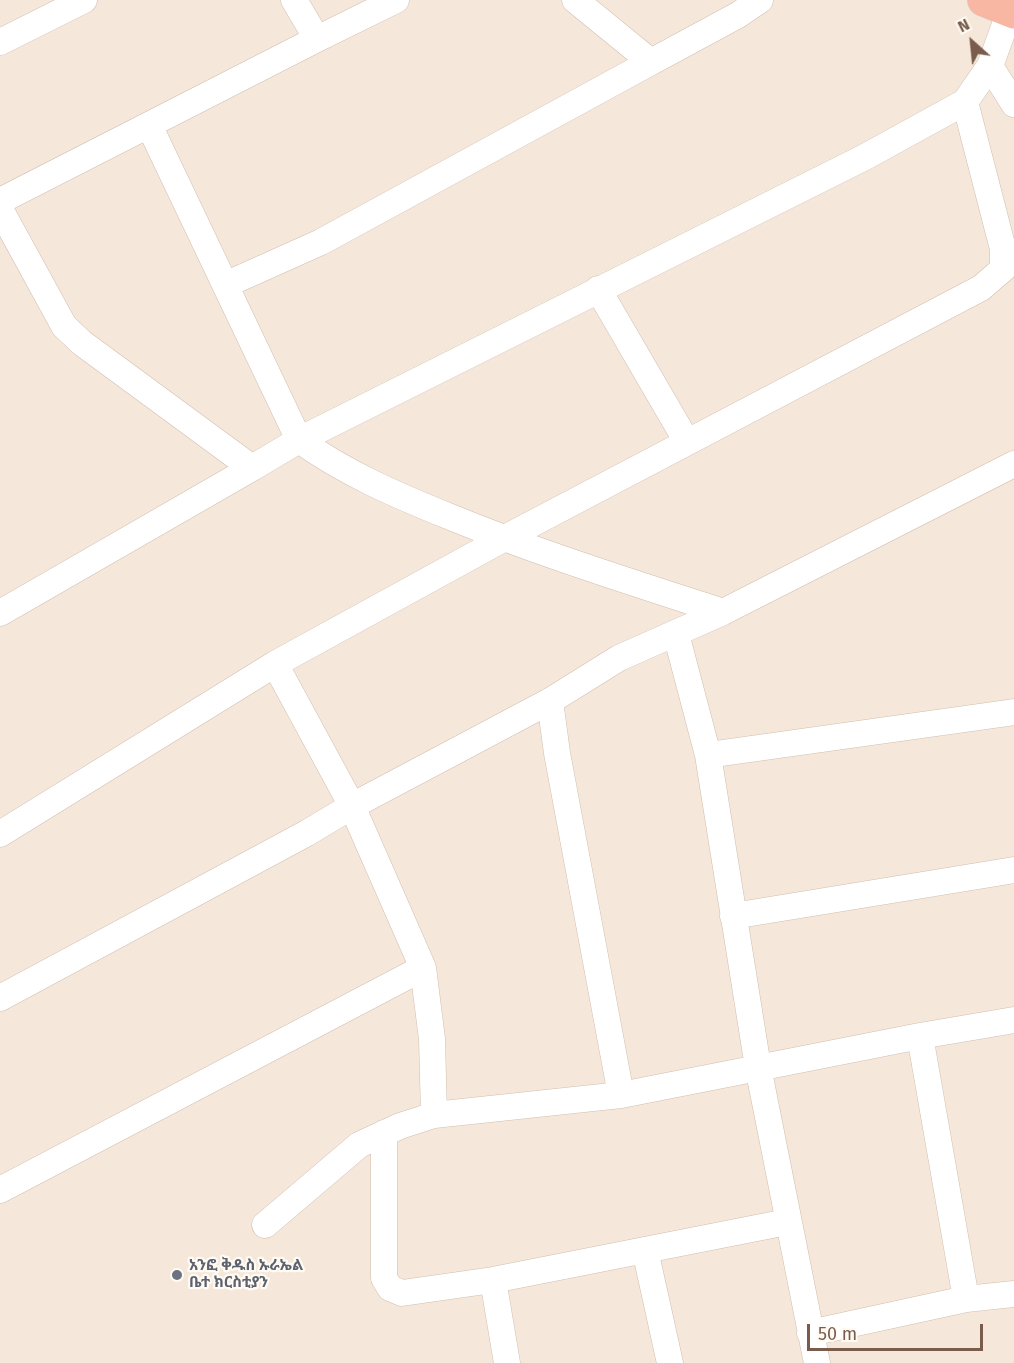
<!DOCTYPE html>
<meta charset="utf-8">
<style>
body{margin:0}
#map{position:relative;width:1014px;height:1363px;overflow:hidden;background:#fdf6ec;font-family:"Fira Sans",sans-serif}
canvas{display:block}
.north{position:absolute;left:942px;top:12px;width:60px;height:60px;-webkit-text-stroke:4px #fffaf3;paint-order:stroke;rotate:333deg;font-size:16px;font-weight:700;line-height:24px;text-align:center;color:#7a5c4d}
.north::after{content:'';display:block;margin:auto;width:21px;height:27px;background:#7a5c4d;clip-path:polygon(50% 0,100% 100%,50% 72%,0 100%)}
.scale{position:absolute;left:807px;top:1324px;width:176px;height:27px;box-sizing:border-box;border:3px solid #7a5c4d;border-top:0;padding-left:8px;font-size:18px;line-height:21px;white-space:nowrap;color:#7a5c4d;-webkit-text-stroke:4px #fffaf3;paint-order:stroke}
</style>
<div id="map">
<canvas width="1014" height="1363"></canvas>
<div class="north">N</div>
<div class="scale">50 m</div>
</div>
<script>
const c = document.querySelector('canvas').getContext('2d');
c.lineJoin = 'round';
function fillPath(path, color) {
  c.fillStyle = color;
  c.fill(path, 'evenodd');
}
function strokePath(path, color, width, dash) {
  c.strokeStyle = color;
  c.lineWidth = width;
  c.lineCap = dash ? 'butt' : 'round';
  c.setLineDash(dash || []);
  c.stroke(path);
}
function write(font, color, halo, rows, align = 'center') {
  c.font = font + ' "Fira Sans","Noto Sans Ethiopic",sans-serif';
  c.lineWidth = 4.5;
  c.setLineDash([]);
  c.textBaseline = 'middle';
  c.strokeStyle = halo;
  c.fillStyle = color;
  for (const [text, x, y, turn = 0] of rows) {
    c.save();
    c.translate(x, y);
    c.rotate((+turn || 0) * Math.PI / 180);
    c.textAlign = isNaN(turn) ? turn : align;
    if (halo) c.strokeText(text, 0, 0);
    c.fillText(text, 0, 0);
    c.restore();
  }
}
const residential = new Path2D(`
 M0,0H1014V1363H0Z`);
const minor = new Path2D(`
 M294,0L317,39
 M1014,0L990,66L1014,104
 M0,42L84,0
 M651,62L738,15L760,0
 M149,125L299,440C345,473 396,495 448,516C538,553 631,582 723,612
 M0,201L317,39L396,0
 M0,209L64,326L82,343L252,468L299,440L865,157L965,102L990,66
 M225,285L321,242L651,62L575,0
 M598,289L687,442
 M0,613L252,468
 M676,634L708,755
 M550,701L557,753L621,1095
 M0,834L275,664L503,539L981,288L1003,269V249L965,102
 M733,916L1014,870
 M423,968L432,1039L434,1115
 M0,998L307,833L352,806L550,701L619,658L723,612L1014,464
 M920,1036L966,1299
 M384,1133V1278L390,1288L402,1293L493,1280L787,1222
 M0,1190L423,968L352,806L275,664
 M265,1225L359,1145L400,1126L434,1115L621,1095L920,1036L1014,1020
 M645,1250L670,1363
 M493,1280L507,1363
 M810,1333L966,1299L1014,1294
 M817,1363L758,1067L708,755L1014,712`);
const highway = new Path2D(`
 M984,0L1014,12`);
const markers = [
 [177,1275,6,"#6b7280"]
];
const worshipNames = [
 ["አንፎ ቅዱስ ኡራኤል",189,1266],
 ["ቤተ ክርስቲያን",189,1283]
];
fillPath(residential, '#f5e8da');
strokePath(minor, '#d1beb0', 27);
strokePath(highway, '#dad1cd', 34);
strokePath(minor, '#fff', 26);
strokePath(highway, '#f7b7a3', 33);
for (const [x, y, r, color] of markers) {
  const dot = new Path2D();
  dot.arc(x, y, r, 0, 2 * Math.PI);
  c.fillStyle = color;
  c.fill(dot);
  strokePath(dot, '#fffaf3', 2);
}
write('bold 15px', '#5b616d', '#fffaf3', worshipNames, 'left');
</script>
